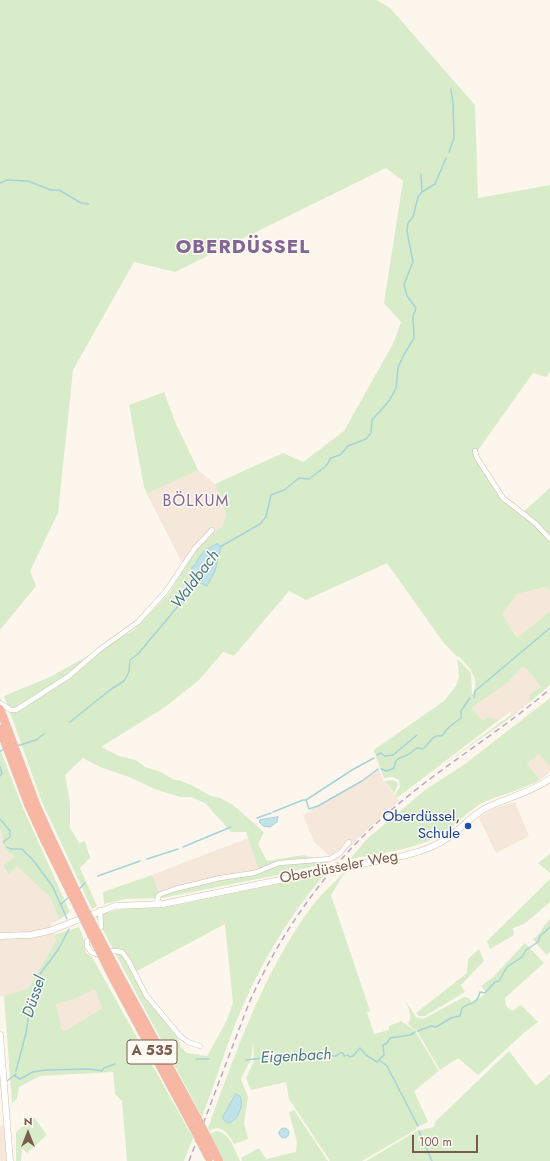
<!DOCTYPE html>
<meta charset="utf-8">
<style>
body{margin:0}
#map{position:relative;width:550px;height:1161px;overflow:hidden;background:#fdf6ec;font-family:Jost,sans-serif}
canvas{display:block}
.north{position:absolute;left:8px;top:1113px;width:40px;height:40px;-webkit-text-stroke:3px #fffaf3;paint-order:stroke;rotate:0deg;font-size:11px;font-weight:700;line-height:16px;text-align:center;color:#7a5c4d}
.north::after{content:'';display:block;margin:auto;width:14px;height:18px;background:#7a5c4d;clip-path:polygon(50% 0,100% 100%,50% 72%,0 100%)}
.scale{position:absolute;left:412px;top:1135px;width:66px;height:18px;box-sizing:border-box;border:2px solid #7a5c4d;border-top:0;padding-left:5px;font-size:12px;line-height:14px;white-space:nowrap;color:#7a5c4d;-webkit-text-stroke:3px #fffaf3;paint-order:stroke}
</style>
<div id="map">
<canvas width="550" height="1161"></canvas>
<div class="north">N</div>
<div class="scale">100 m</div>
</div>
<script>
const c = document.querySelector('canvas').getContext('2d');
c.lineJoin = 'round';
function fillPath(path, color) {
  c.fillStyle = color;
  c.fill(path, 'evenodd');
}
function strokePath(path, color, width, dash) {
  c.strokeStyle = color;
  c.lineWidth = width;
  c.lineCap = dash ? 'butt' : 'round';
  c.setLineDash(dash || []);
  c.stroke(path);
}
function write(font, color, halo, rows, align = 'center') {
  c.font = font + ' Jost,sans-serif';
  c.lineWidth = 3;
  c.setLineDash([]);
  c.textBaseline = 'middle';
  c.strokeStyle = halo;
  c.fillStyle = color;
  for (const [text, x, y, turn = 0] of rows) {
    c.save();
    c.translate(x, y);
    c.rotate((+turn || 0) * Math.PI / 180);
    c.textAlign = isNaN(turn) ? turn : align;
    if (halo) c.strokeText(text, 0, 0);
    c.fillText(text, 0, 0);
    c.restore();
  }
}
const residential = new Path2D(`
 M198,470L215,484L226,515L222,526L182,563L147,494Z
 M546,587L550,591V611L517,638L502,614L517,594Z
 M522,667L527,669L541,687L530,694V702L513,716L510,712L499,720L487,717L484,720L481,719L472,708L508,682Z
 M539,753L550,767V772L540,780L527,763Z
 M379,770L384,782L385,781L399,801L359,837L336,862L314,842L303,815Z
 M515,802L529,836L496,853L479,818L493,809Z
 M0,830L2,833L4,849L14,857L3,867L17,866L37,883L50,897L59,920L51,924L56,941L28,988L4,996H0Z
 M248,838L261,873L157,891L152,875Z
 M96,988L102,1008L65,1031L62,1030L56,1004L72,1000Z
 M4,1124L7,1161H0V1127Z`);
const green = new Path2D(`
 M0,0H377L390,8L475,105L478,198L550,185V372L546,377L533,373L476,453L501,494L523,512L550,488V591L546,587L517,594L502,614L517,638L550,611V685L530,702V694L541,687L527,669L522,667L508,682L472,708L481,719L484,720L487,717L499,720L397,798L395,795L400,787L399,780L393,777L384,778L374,751L375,749L444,701L456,686L459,677L457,657L443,642L387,563L306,600L289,591L234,656L223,652L199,680L165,707L101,747L119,756L136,760L145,767L161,772L174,780H179L191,785L211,796L220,798L233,805L264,832L258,844L267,861L303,855L330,862L278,875L162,898L125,899L104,904L103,892L152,875L158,891L260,873L246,832H231L205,803L191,797H180L155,789L129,777L100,767L83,758L65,775L70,803V828L79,843L85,841L90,858L80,868L97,906L92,909L42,802L4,696L50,677L134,630L170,592L184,567L182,563L222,526L226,515L215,484L283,453L303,462L344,431L394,342L401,322L384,303L403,181L386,168L175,272L134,262L73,370L58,513L30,571L36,586L0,630ZM458,656C468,665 482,681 472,695L471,673L457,658Z
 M164,392L176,424L198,470L147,494L144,487L129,405Z
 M550,698V767L539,754L527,763L540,780C523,789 504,794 486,801C469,809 458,824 442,834C415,850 381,853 350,859L367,839L425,790L465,764Z
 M512,714L513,716L436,770Z
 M0,749L23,808L70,912L59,920L50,897L17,866L9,874L3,866L14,857L4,849L2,833L0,830Z
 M392,780L396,781L398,785L394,793L385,781Z
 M550,854V873L538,863Z
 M347,869L331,895L370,1011L367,1012L374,1034L389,1030V1026L401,1021L415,1031L439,1071L414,1091L428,1122L417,1127L415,1130L362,1161H330L289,1099L286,1082L251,1090L246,1078L254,1061L253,1043L251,1059L241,1079L248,1097L244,1123L248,1139L234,1144C229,1135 221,1123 210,1131L208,1128C237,1049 262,975 312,906C322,893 336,881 347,869Z
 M325,874C287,918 258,968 236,1022C224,1053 214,1086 202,1117L95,915L128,908H158L177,905ZM225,924L233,1003L226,1022L207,1056L187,1053L181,1047L176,1034L142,991L124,952L129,958L135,972Z
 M550,879V902L524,924L513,928L514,935L490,949L487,941Z
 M550,919V952L546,955L533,939C541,934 543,926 550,919Z
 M79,927L83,937L86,953L92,957L193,1138L184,1161H127L122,1101L115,1094L113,1072L40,1076L19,1087L17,1099L12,1103L4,996L28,988L56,941L54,935ZM95,989L102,1008L65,1031L62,1030L56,1004L72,1000Z
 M525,943L544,963L505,998L506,1006L512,1011L521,1005L538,1022L526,1031L478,1075L458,1058L440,1070L418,1033L408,1024C413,1016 408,1006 404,999L416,1017L423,1019L464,997L469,998L472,1003L487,993L481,986L493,977Z
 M479,949L484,961L461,985L465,992L425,1016H419L416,1013L467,973L468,959Z
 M509,1051L536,1086L550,1074V1161H366L417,1131L434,1127L435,1122Z
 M294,1110L328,1161H242L241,1158L259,1148L266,1159L296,1152L297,1142L289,1112Z
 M34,1117L47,1135L27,1153L22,1148L21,1161H16V1132Z
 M216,1131C231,1133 234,1149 240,1161H224L210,1134Z`);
const water = new Path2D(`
 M217,544L221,546L215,571L207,586L198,582L191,573L192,567L196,564C200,552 207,549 217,544Z
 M278,817L277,822L270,827L263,826L259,822L260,820Z
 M236,1094L240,1096C244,1105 238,1121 228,1123L223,1119V1117Z
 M279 1133a5 5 0 1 1 10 0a5 5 0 1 1-10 0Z`);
const stream = new Path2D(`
 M449,152L454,138L453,104L451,89
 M421,174L422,192
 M0,183L7,180L28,181L51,190H59L81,203L89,204
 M220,547L260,524L266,517L271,495L284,490L299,478L309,479L326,466L331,458L340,455L348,446L366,439L371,433L372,420L389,401L396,388L398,368L403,356L414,338L413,316L416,308L407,296L404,284L413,262L407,231L408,223L413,217L418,197L422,192L435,184L446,158
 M474,698L475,691L550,628
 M70,722L110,690L124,681L129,672L130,660L138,654L199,581
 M17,746L36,740L44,734
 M0,751L5,749
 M377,755L381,753L385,756L393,755L417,735
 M0,767L2,773L0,776
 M381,769L387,771L394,768C396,755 400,760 409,754C412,752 414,750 417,748L423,749C430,744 431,734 442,736L449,727L461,718V711L470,698
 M306,800L309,809L318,806L362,781L378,769
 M273,812L303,800H306L352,770L374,758
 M257,818L271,813
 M0,819L10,831V837L4,841V843
 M7,847L11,849H22L33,860L53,887L67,919
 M183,847L231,827
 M147,859L178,849
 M98,876L140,861
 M78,890L85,883
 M61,904L69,897
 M418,1031L431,1026L436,1027L451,1018L460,1016L462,1008C470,1002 477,1005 480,992L485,993L495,982L499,981L507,967L522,957L526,950L538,942L540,936L550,927
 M196,1059H209
 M246,1060L262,1058L270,1061L279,1058L296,1059L310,1054L317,1056H336L340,1053H343L344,1056L348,1055L350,1057L353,1056L360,1048L366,1055L377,1062L384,1055L383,1045L387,1043L390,1038L410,1035L415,1032
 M379,1060L387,1066L418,1126
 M16,1071L26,1033L29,1013L40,985V974L58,950L69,929
 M15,1076L20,1079L33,1072L46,1070L90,1069L102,1071L104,1068L115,1064
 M7,1081L16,1074
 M419,1131L432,1161`);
const street = new Path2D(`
 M475,451L477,458L503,498L535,523L550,539
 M0,703L11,710H16L69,676L99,650L138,622L166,591L195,548L212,530
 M157,904L158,896L161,894L175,889L220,878L254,873L279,863L330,859L340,853L349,842
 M100,910L101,927L87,941V946L91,952L96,954L114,951L122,952L128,960L146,995L180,1036L188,1042L200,1046`);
const secondary = new Path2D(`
 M349,866C379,860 416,857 443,841C459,832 470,816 486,808C508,797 530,793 550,779
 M0,936L30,935L49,931L115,906L163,904L328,870
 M0,1035L10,1161`);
const highway = new Path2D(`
 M0,709L36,805L50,836
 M0,729L29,806L44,839
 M118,973L197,1118
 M112,976L193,1127
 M213,1149L219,1161`);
const rail = new Path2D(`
 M189,1161L249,1003C281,931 329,864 389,812C440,767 499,733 550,689`);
const secondaryBridge = new Path2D(`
 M328,870L349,866`);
const highwayBridge = new Path2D(`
 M50,836L83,906L118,973
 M44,839L112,976
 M197,1118L213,1149
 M193,1127L209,1158`);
const markers = [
 [468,826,4,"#1a4fb4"]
];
const shields = [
 [152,1052,50]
];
const shieldNames = [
 ["A 535",152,1052]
];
const transitNames = [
 ["Oberdüssel,",460,817],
 ["Schule",460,834]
];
const streetNames = [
 ["Oberdüsseler Weg",339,868,-11]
];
const neighbourhoodNames = [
 ["BÖLKUM",196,502]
];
const waterNames = [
 ["Waldbach",196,580,-53],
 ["Düssel",35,997,-72],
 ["Eigenbach",296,1057,-3]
];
const districtNames = [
 ["OBERDÜSSEL",243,248]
];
fillPath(residential, '#f5e8da');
fillPath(green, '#d8ecc9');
fillPath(water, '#bfe3e8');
strokePath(water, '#a5d3da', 1);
strokePath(stream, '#a5d3da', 1.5);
strokePath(street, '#d1beb0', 5.5);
strokePath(secondary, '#d6c0b0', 7);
strokePath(highway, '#dad1cd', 9);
strokePath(street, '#fff', 4.5);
strokePath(secondary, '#fff', 6);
strokePath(highway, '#f7b7a3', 8);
strokePath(rail, '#b9a8c9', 1.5, [6, 4]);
strokePath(secondaryBridge, '#d6c0b0', 7, []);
strokePath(highwayBridge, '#dad1cd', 9, []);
strokePath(secondaryBridge, '#fff', 6);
strokePath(highwayBridge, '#f7b7a3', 8);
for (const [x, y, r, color] of markers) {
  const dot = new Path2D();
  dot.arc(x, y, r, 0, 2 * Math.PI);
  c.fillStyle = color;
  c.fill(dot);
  strokePath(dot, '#fffaf3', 1.5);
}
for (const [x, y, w] of shields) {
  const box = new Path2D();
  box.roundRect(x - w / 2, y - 12, w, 24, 3);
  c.fillStyle = '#fffaf3';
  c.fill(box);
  strokePath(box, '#7a5c4d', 1);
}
write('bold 14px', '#7a5c4d', null, shieldNames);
write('15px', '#164399', '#fffaf3', transitNames, 'right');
write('15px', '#7a5c4d', '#fffaf3', streetNames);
c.letterSpacing = '1px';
write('16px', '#846695', '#fffaf3', neighbourhoodNames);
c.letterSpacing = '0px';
write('italic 16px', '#437c86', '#fffaf3', waterNames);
c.letterSpacing = '1px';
write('bold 19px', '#846695', '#fffaf3', districtNames);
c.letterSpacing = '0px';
</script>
